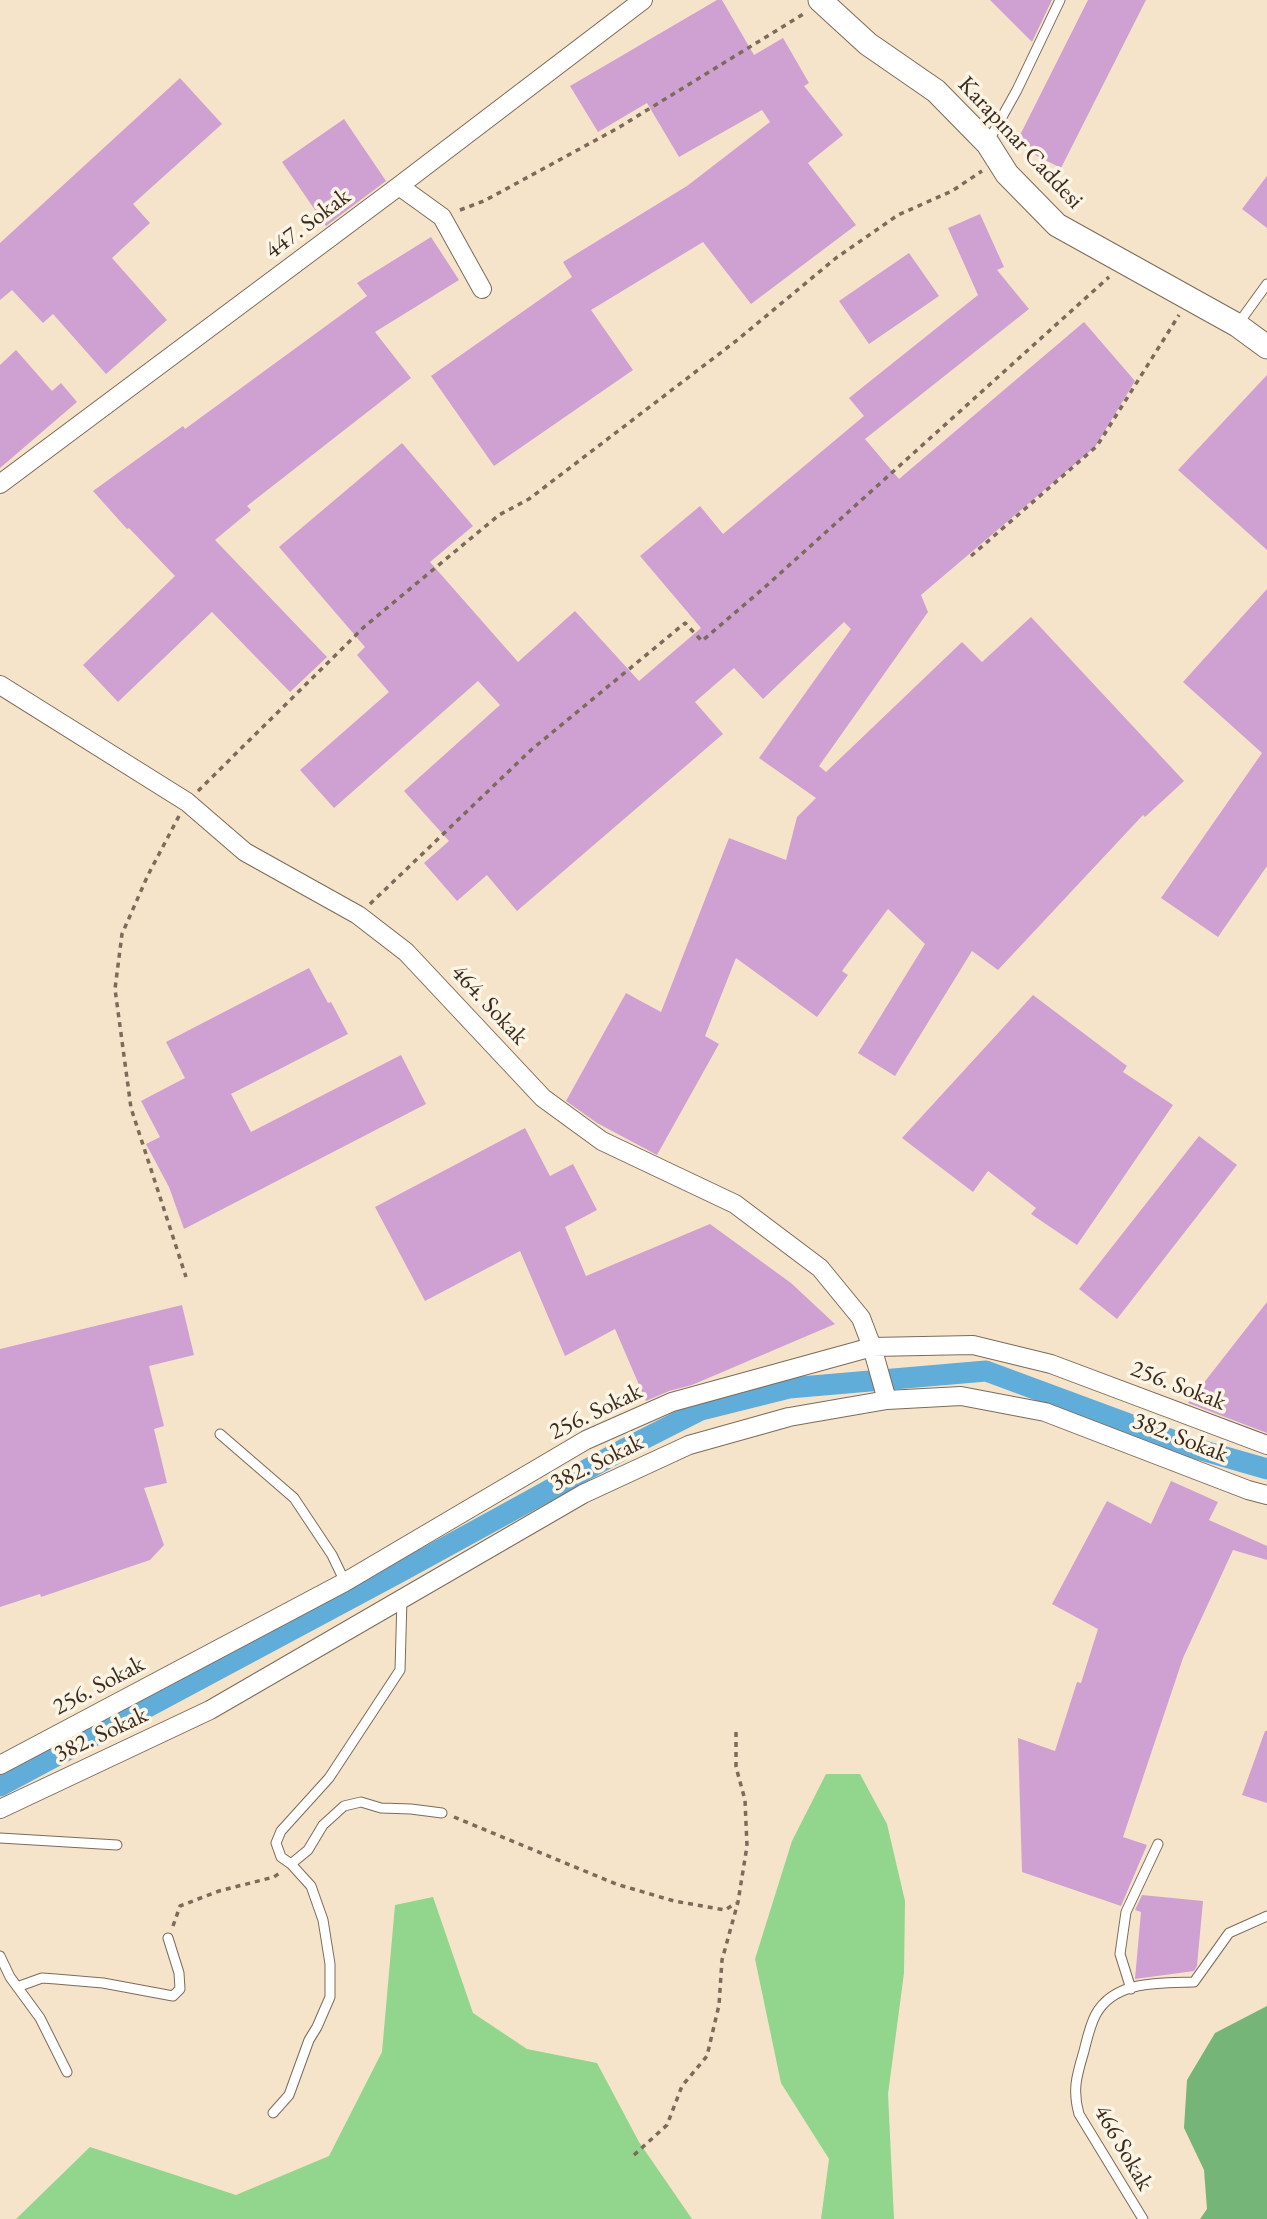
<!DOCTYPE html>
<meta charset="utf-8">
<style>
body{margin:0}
canvas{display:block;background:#f5e4c9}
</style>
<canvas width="1267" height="2219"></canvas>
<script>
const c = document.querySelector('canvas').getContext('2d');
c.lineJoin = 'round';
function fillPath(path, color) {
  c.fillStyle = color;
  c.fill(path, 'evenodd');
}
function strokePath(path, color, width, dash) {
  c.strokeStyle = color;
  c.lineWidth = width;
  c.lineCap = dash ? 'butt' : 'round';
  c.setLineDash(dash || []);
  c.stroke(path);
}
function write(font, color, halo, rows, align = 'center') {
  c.font = font + ' "EB Garamond",serif';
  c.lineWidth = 7;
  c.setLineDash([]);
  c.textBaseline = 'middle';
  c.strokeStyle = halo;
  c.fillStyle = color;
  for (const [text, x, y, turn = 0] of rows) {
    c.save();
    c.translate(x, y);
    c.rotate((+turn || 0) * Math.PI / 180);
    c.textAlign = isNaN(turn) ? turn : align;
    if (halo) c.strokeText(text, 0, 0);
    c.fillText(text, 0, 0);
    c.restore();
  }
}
const green = new Path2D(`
 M826,1774H860L887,1824L905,1901L904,1973L888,2094L894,2219H821L829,2159L781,2083L755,1959L792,1841Z
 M433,1897L473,2013L527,2049L597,2063L639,2142L692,2219H16L90,2147L236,2195L329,2156L382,2052L395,1905Z`);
const forest = new Path2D(`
 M1267,2006V2219H1200L1207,2209L1204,2170L1184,2128L1187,2080L1215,2033Z`);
const canal = new Path2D(`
 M0,1786L398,1573L626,1448L701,1410L789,1388L986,1371L1194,1448L1267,1469`);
const building = new Path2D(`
 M717,0H722L754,55L783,38L809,83L804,86L843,135L808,163L856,225L751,304L703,242L591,310L633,370L494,466L431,376L572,277L563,262L687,186L770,122L762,110L679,157L647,103L598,132L570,86Z
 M990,0H1052L1032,42Z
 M1088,0H1146L1061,168L1015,145Z
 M180,78L222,124L133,204L150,223L112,258L167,320L106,374L53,314L43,323L12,290L0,300V243Z
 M344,119L386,181L326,226L282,162Z
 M1267,176V228L1242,209Z
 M980,214L1004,267L997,270L1029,309L865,439L899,479L1084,322L1135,381L1095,447L921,595L928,612L819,766L826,772L962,642L982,662L1031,617L1184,781L1145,817L1143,815L998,970L972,951L895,1076L858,1053L925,944L888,909L842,971L848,975L817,1017L736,958L705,1036L719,1044L657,1155L597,1123L566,1101L626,993L661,1012L729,838L786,860L797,817L816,798L759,758L851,629L844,622L763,699L734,668L695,702L723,734L517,911L487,875L457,901L424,863L449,841L404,791L500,705L478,681L334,808L300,770L389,692L357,655L365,647L279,547L402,443L473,526L430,562L518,662L575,611L639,681L701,628L640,556L700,506L723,534L864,416L849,398L978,295L948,228Z
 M431,237L459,280L375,332L411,378L247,506L251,510L215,540L327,657L290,692L212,612L118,702L83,665L175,576L129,528L127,529L93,491L183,426L185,429L367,296L357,283Z
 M909,253L939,296L869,344L839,301Z
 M16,350L52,391L61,383L77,402L0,468V365Z
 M1267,375V550L1178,470Z
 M1267,589V866L1218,937L1161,898L1262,753L1183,682Z
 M309,968L328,1003L331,1002L348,1034L231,1094L251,1132L401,1055L426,1104L184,1229L169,1187L146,1144L160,1137L141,1101L185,1078L166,1042Z
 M1033,995L1127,1066L1123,1072L1173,1105L1077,1245L1031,1214L1036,1208L988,1171L973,1192L902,1138Z
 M525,1128L550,1176L573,1164L597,1210L565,1227L586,1276L710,1224L791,1283L835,1324L692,1385L669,1391L646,1401L615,1329L565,1356L520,1251L425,1301L375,1207Z
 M1199,1136L1237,1165L1117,1319L1079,1289Z
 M1267,1302V1433L1188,1403Z
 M182,1305L194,1355L149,1366L164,1426L154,1429L167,1483L144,1488L164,1545L150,1560L41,1597L40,1594L0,1607V1349Z
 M1171,1481L1218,1502L1209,1520L1267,1546V1560L1233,1550L1183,1658L1123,1837L1147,1845L1121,1906L1022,1872L1018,1738L1055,1751L1077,1682L1081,1683L1098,1629L1052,1604L1107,1501L1151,1524Z
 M1265,1731H1267V1803L1242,1795Z
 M1142,1895L1203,1901L1197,1966L1194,1971L1135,1979L1141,1912L1135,1910Z`);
const path = new Path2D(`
 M460,210L484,201L618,128L805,13
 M971,556L1097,446L1179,315
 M198,791L364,627L499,515L529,499L736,341L836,258L898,215L952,191L982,171
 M179,816L148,875L122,934L115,989L131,1108L186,1277
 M370,904L531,750L685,623L702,641L765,587L1109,277
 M454,1817L616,1884L674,1901L725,1910L736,1903
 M173,1926L180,1906L219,1891L274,1877L281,1872
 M634,2155L667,2125L682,2086L707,2056L719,2005L722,1960L738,1902L747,1846L745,1800L736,1767V1732`);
const service = new Path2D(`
 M988,142L1017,90L1060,0
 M1238,324L1267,284
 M220,1434L294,1498L332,1555L345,1582
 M0,1838L117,1845
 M291,1864L308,1850L323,1825L344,1806L361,1802L381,1808L411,1809L442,1813
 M0,1956L10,1977L40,2018L67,2072
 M17,1987L42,1978L56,1979L103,1983L173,1996L180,1989L179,1973L168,1938
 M1131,1989L1120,1954L1126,1912L1158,1844
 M273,2113L289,2095L309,2040L317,2027L330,1997V1964L323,1920L311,1886L291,1864L281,1857L276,1843L281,1831L329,1778L400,1670L402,1599
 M1143,2219L1079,2114C1072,2089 1077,2075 1084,2051C1087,2039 1090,2025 1096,2014C1115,1980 1160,1983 1194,1982L1229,1933L1267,1916`);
const minor = new Path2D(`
 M399,186L442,217L482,289
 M0,484L399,186L643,0
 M0,685L187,802L245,852L358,915L406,952L543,1098L602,1141L735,1204L820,1268L861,1318L872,1347L887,1400
 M0,1765L345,1582L586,1440L672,1402L872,1347L973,1345L1051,1364L1267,1445
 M0,1809L210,1710L583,1494L689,1445L789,1417L887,1400L961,1396L1045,1412L1248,1490L1267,1495`);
const tertiary = new Path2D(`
 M820,0L868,44L936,91L988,144L1007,174L1057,225L1237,325L1267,347`);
const streetNames = [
 ["Karapınar Caddesi",1020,143,47],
 ["447. Sokak",308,224,-37],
 ["464. Sokak",489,1005,47],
 ["256. Sokak",1178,1386,21],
 ["256. Sokak",596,1412,-26],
 ["382. Sokak",1180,1438,21],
 ["382. Sokak",597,1463,-26],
 ["256. Sokak",99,1686,-28],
 ["382. Sokak",101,1735,-25],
 ["466 Sokak",1123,2148,60]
];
fillPath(green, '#92d58d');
fillPath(forest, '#75b678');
strokePath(canal, '#61adda', 21);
fillPath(building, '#cfa1d3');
strokePath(service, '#7c6b5a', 11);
strokePath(minor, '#7c6b5a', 20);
strokePath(tertiary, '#7c6b5a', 25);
strokePath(path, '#7c6b5a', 3.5, [5, 5]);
strokePath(service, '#fff', 9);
strokePath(minor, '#fff', 18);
strokePath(tertiary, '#fff', 23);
write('24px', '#3b2a1e', '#fcf5e5', streetNames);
</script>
